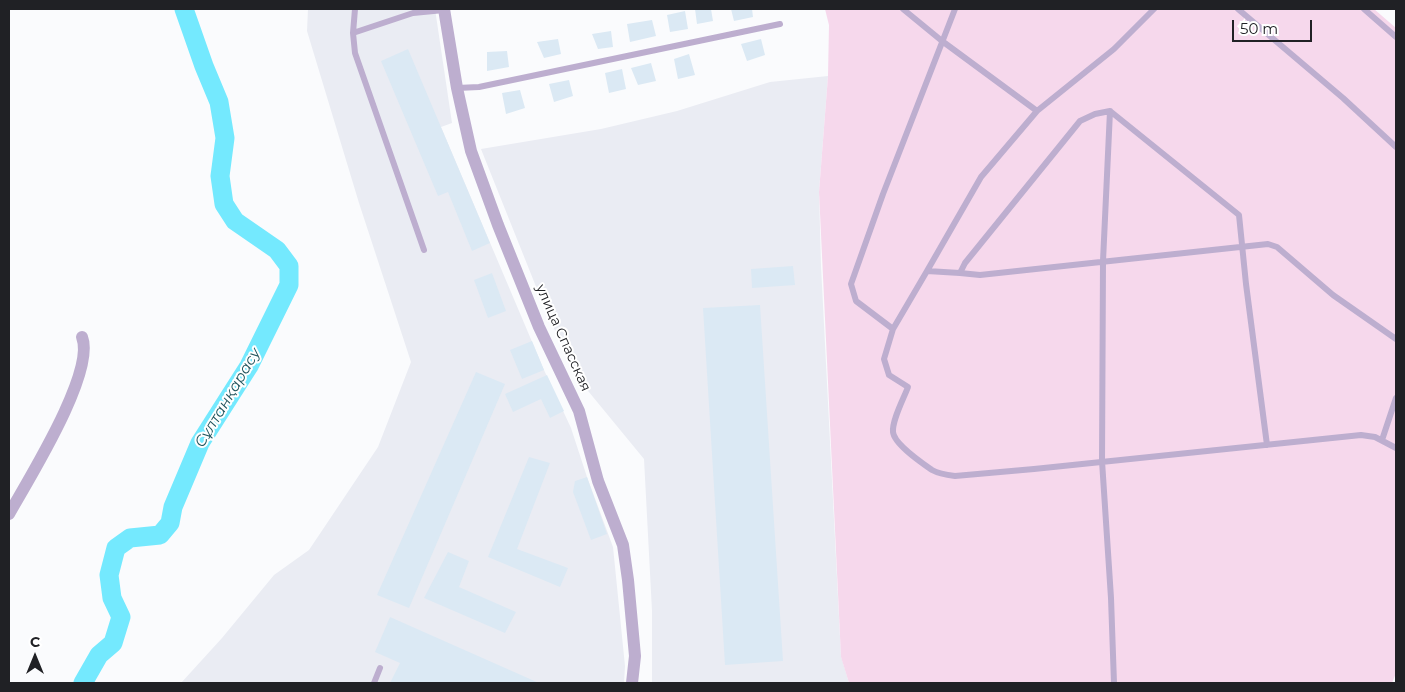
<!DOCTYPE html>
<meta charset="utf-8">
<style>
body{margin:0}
#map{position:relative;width:1405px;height:692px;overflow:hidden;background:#fafbfd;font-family:Montserrat,sans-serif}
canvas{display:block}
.frame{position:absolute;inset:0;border:10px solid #202125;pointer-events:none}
.north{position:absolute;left:10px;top:632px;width:50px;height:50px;-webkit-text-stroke:4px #fff;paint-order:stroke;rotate:0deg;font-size:14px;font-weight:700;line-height:20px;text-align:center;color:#202125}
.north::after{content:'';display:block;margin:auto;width:18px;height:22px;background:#202125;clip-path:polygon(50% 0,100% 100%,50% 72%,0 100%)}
.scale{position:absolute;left:1232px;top:20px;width:80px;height:22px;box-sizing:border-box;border:2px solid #202125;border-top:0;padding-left:6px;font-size:15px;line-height:18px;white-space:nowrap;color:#202125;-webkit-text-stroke:4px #fff;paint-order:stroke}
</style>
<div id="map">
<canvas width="1405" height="692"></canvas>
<div class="frame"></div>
<div class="north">С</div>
<div class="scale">50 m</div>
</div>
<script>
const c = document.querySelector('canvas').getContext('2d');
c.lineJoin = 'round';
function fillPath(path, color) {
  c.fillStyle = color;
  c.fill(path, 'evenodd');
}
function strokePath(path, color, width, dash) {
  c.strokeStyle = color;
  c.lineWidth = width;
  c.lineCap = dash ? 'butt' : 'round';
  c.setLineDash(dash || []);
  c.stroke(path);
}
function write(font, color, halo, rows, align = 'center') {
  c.font = font + ' Montserrat,sans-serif';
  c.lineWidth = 4;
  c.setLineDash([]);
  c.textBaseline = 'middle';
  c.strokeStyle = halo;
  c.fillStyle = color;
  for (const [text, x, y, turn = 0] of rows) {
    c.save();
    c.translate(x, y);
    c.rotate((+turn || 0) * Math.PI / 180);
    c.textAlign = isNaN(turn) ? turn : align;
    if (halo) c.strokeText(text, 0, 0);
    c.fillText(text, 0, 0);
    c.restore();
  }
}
const built = new Path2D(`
 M308,9H435L452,123L441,127L544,370L571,428L587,477L613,547L625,666L624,683H181L222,638L274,575L309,550L378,447L411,362L359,203L307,31Z
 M828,76L819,192L821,266L841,656L849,683H652V611L644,459L584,386L549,319L481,149L601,129L677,111L770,82Z`);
const green = new Path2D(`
 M825,9H1374L1396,28V673L1392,683H849L841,657L819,192L828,76L829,25Z`);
const river = new Path2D(`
 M83,683L99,655L113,643L121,617L112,598L109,575L116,548L130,538L160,535L170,523L173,507L200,443L249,366L289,285V266L277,250L235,221L224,204L220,176L225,138L219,102L204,66L184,9`);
const building = new Path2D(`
 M695,9H711L713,21L697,24Z
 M731,9H752L753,17L734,21Z
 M685,11L688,29L670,32L667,15Z
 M652,20L656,36L630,42L627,24Z
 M611,31L613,47L598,49L592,34Z
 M558,39L561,54L544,58L537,42Z
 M761,39L765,55L747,61L741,44Z
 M408,49L490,243L472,251L448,192L438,196L381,61Z
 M507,51L509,67L487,71V52Z
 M689,54L695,75L678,79L674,59Z
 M651,63L656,81L638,85L631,68Z
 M622,69L626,89L609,93L605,73Z
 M569,80L573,96L554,102L549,84Z
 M520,90L525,108L506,114L502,93Z
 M793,266L795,285L752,288L751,269Z
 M492,273L506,311L488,318L474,280Z
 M760,305L783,661L725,665L703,308Z
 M532,341L544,370L522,379L510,350Z
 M476,372L505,384L409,608L377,595Z
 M547,375L564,411L550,418L541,399L513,412L505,394Z
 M529,457L550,463L517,549L568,568L560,587L488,557Z
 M587,477L607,534L591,540L573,492L575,481Z
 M448,552L469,561L459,587L516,612L505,633L424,598Z
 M390,617L539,683H390L400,663L375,652Z`);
const service = new Path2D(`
 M355,9L353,33L355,53L424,250
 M903,9L942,41L1037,111
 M955,9L883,194L851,284L856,301L893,329L884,359L889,375L908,387C904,398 892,420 893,432C894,444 922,463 932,470C939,474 947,475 955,476L1034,469L1361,435L1375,437L1396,448
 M1238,9L1343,98L1396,147
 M1364,9L1396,37
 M353,33L413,13L444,10
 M457,88L479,87L780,24
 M1110,111L1103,261L1102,461L1111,598L1114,683
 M927,271L981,177L1037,111L1114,49L1154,9
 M960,273L980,275L1268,244L1277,247L1333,295L1396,339
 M893,329L927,271L960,273L965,263L1080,121L1095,114L1110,111L1239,215L1246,284L1267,445
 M1382,440L1396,398
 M374,683L380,668`);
const minor = new Path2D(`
 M444,9L457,88L471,151L498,225L539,327L579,411L598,481L623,545L628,580L635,656L632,683
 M9,514C28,480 96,372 82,337`);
const streetNames = [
 ["улица Спасская",563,338,66]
];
const waterNames = [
 ["Сұлтанқарасу",228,398,-59]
];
fillPath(built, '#eaecf3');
fillPath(green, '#f6d8ec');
strokePath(river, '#74e9fe', 19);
fillPath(building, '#dbe9f4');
strokePath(service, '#bdaecf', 6);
strokePath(minor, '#bdaecf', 12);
write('14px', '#202125', '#fff', streetNames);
write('italic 15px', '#22555e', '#fff', waterNames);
</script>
